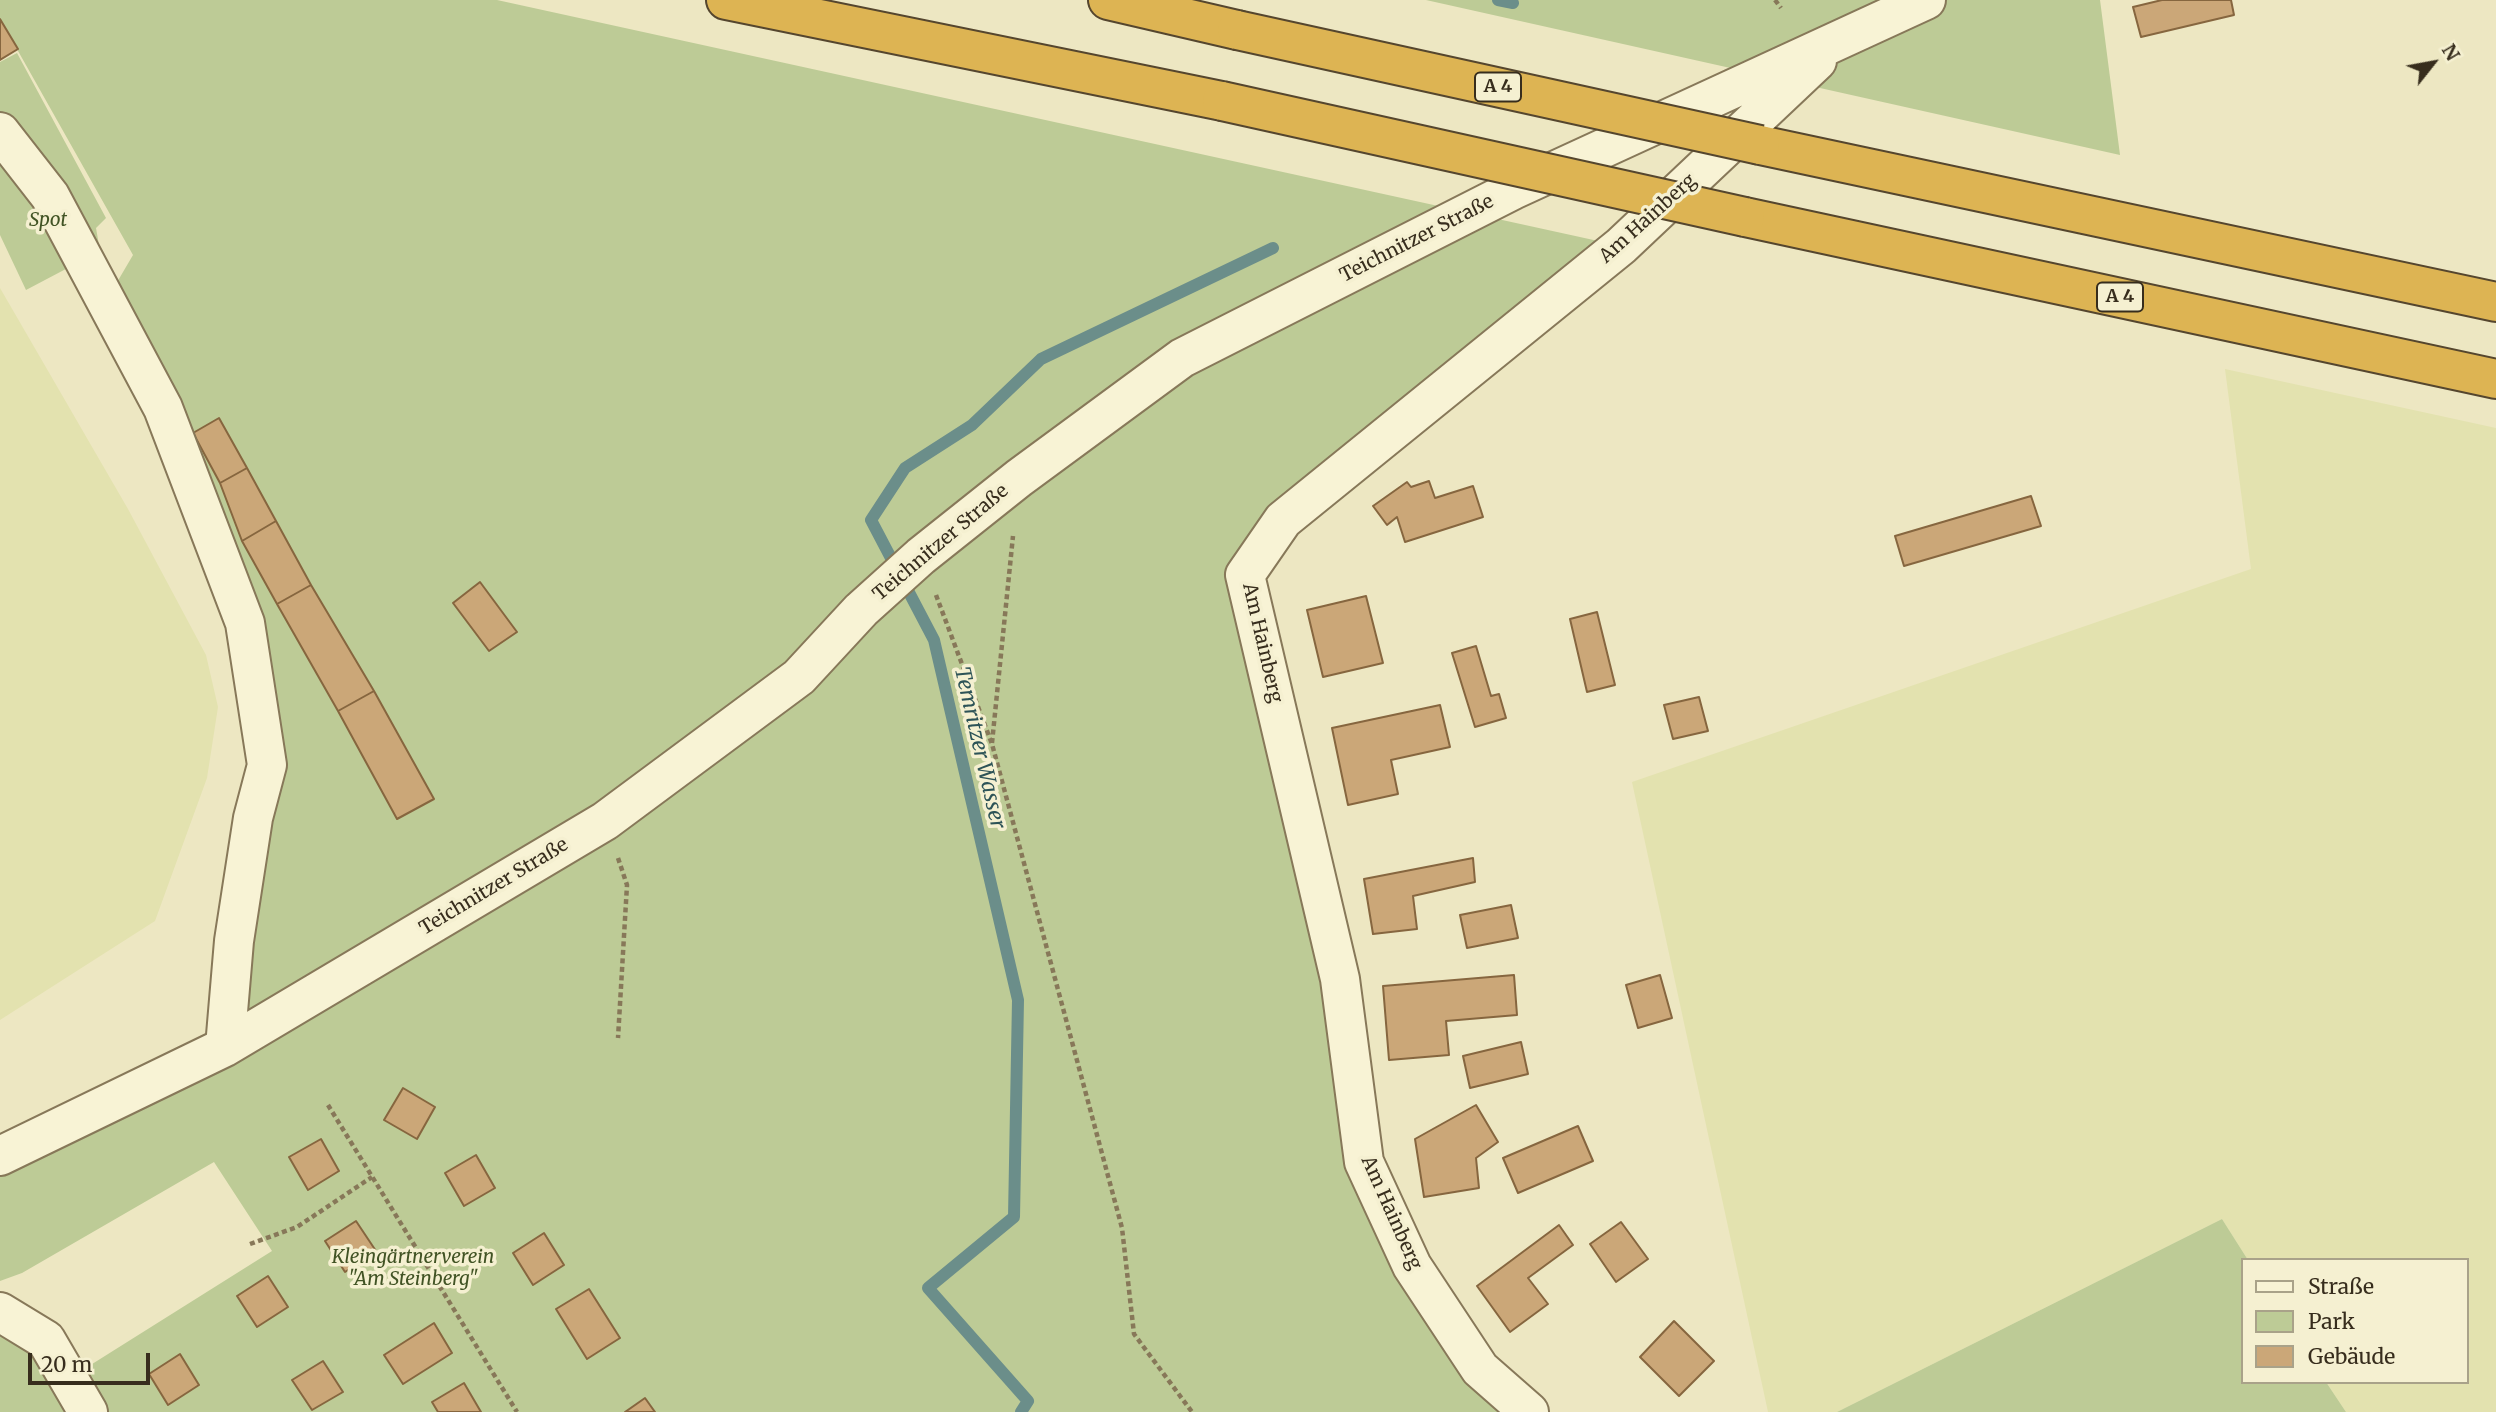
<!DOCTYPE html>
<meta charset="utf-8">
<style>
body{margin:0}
#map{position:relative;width:2496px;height:1412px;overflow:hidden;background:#ede7c2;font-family:Merriweather,serif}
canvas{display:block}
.legend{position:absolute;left:2241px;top:1258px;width:228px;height:126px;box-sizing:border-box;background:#f5f0d1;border:2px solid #a9a289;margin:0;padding:9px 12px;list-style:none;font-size:21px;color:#372d1d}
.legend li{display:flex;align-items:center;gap:14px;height:35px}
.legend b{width:35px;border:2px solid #a9a289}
.north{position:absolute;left:2398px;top:28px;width:70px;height:70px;-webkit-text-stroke:5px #f5f0d1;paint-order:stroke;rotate:59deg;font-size:19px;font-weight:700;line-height:28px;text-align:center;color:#372d1d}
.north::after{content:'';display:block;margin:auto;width:24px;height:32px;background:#372d1d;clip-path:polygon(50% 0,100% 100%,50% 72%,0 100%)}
.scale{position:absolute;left:28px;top:1353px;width:122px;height:32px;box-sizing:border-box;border:4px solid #372d1d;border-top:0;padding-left:9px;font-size:21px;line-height:24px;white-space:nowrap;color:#372d1d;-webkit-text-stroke:5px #f5f0d1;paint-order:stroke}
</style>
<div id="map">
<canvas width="2496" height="1412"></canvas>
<ul class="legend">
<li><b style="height:9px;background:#f8f3d5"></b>Straße</li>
<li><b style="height:19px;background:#bdcb96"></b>Park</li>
<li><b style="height:19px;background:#cba778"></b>Gebäude</li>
</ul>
<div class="north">N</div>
<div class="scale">20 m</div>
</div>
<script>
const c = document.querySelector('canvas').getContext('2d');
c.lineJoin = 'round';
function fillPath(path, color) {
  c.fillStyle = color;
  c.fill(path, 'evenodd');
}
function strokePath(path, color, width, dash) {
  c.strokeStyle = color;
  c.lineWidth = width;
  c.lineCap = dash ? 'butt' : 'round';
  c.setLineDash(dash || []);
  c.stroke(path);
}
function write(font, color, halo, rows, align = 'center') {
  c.font = font + ' Merriweather,serif';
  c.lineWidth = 7;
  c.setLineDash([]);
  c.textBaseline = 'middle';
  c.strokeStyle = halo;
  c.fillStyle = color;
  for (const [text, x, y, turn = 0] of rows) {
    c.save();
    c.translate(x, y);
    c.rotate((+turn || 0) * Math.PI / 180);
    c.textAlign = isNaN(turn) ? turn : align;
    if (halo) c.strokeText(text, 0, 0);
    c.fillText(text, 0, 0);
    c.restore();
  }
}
const farmland = new Path2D(`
 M0,288L128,509L206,655L218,707L207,778L155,921L0,1020Z
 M2225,369L2496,428V1412H2346L2326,1382H2466V1260H2248L2222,1219L1837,1412H1768L1632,782L2251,569Z`);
const green = new Path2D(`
 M0,0H497L1621,246L1245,576L1364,1162L1529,1412H0V1325L81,1371L272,1251L214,1162L22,1273L0,1281V1156L225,1047L253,818L245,623L106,301L133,255L0,19Z
 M1426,0H2100L2120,155Z
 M17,53L106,218L96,228L100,251L26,290L0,235V62Z
 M2222,1219L2248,1260H2242V1382H2326L2346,1412H1837Z`);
const stream = new Path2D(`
 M1498,0L1513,3
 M1021,1412L1028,1401L928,1288L1014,1217L1018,1000L934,640L871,520L905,468L972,425L1041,359L1273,248`);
const building = new Path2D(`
 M2162,0H2231L2234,15L2141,37L2133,7Z
 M0,19L18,49L0,60Z
 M219,418L247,468L220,483L193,433Z
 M247,468L276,521L242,541L220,483Z
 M1429,481L1435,498L1473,486L1483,517L1405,542L1397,517L1387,525L1373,506L1407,482L1411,487Z
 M2031,496L2041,526L1904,566L1895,536Z
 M276,521L311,585L277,604L242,541Z
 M480,582L517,632L489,651L453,603Z
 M311,585L374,691L338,711L277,604Z
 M1366,596L1383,663L1323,677L1307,610Z
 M1597,612L1615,685L1587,692L1570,619Z
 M1476,646L1491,696L1499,694L1506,718L1475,727L1452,653Z
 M374,691L434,799L397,819L338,711Z
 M1699,697L1708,731L1673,739L1664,705Z
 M1440,705L1450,747L1391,760L1398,794L1348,805L1332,728Z
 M1473,858L1475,882L1413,896L1417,929L1373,934L1364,879Z
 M1511,905L1518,938L1467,948L1460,915Z
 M1514,975L1517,1015L1446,1021L1449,1055L1389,1060L1383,986Z
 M1660,975L1672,1018L1638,1028L1626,985Z
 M1521,1042L1528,1074L1470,1088L1463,1056Z
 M403,1088L435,1107L417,1139L384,1120Z
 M1476,1105L1498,1142L1476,1158L1479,1188L1424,1197L1415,1139Z
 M1578,1126L1593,1161L1518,1193L1503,1158Z
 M321,1139L339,1171L308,1190L289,1157Z
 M476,1155L495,1188L464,1206L445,1173Z
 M356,1221L376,1251L345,1272L325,1241Z
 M1621,1222L1648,1259L1616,1282L1590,1244Z
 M1559,1225L1573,1245L1528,1278L1548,1304L1510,1332L1477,1286Z
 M544,1233L564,1265L533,1285L513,1253Z
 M268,1276L288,1307L257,1327L237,1296Z
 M589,1289L620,1338L587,1359L556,1309Z
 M1674,1321L1714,1361L1679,1396L1640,1357Z
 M434,1323L452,1353L403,1384L384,1355Z
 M180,1354L199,1385L168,1405L149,1374Z
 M323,1361L343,1392L312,1410L292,1380Z
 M464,1383L481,1412H438L432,1402Z
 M645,1398L655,1412H625Z`);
const path = new Path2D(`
 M1775,0L1781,8
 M936,595L992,744L1122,1228L1134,1334L1192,1412
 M992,743L1013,536
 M618,858L627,885L618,1038
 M328,1105L517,1412
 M250,1244L297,1227L372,1177`);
const minor = new Path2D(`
 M0,132L50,196L163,408L245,623L267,765L253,818L234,941L225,1047
 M0,1156L225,1047L605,821L799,677L861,610L921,556L1019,478L1182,358L1513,190L1926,0
 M0,1312L46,1340L88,1412
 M1529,1412L1480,1369L1412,1266L1364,1162L1340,979L1245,575L1283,520L1621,246L1817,61`);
const highway = new Path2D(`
 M726,0L1222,101
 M1108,0L1237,30
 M1760,145L2496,302
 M1745,217L2496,379`);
const highwayBridge = new Path2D(`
 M1237,30L1760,145
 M1222,101L1745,217`);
const shields = [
 [1498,87,46],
 [2120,297,46]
];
const shieldNames = [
 ["A 4",1498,87],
 ["A 4",2120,297]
];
const streetNames = [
 ["Am Hainberg",1648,219,-42],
 ["Teichnitzer Straße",1417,239,-27],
 ["Teichnitzer Straße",941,543,-40],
 ["Am Hainberg",1262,643,77],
 ["Teichnitzer Straße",494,887,-31],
 ["Am Hainberg",1391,1213,66]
];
const parkNames = [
 ["Spot",48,221],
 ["Kleingärtnerverein",413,1258],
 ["\"Am Steinberg\"",413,1280]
];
const waterNames = [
 ["Temritzer Wasser",979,748,77]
];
fillPath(farmland, '#e3e2af');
fillPath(green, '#bdcb96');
strokePath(stream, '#6b8e8a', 12);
fillPath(building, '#cba778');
strokePath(building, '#86663f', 2);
strokePath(minor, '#877859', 42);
strokePath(highway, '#55462e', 42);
strokePath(path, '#877859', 4.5, [5, 3.5]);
strokePath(minor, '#f8f3d5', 38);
strokePath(highway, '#ddb453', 38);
strokePath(highwayBridge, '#55462e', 42, []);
strokePath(highwayBridge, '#ddb453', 38);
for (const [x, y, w] of shields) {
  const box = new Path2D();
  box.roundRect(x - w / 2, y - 14.5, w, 29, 5);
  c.fillStyle = '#f5f0d1';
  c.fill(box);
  strokePath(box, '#372d1d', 2);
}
write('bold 18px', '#372d1d', null, shieldNames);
write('19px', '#372d1d', '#f5f0d1', streetNames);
write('italic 19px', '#415324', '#f5f0d1', parkNames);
write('italic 21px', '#2d5357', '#f5f0d1', waterNames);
</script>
